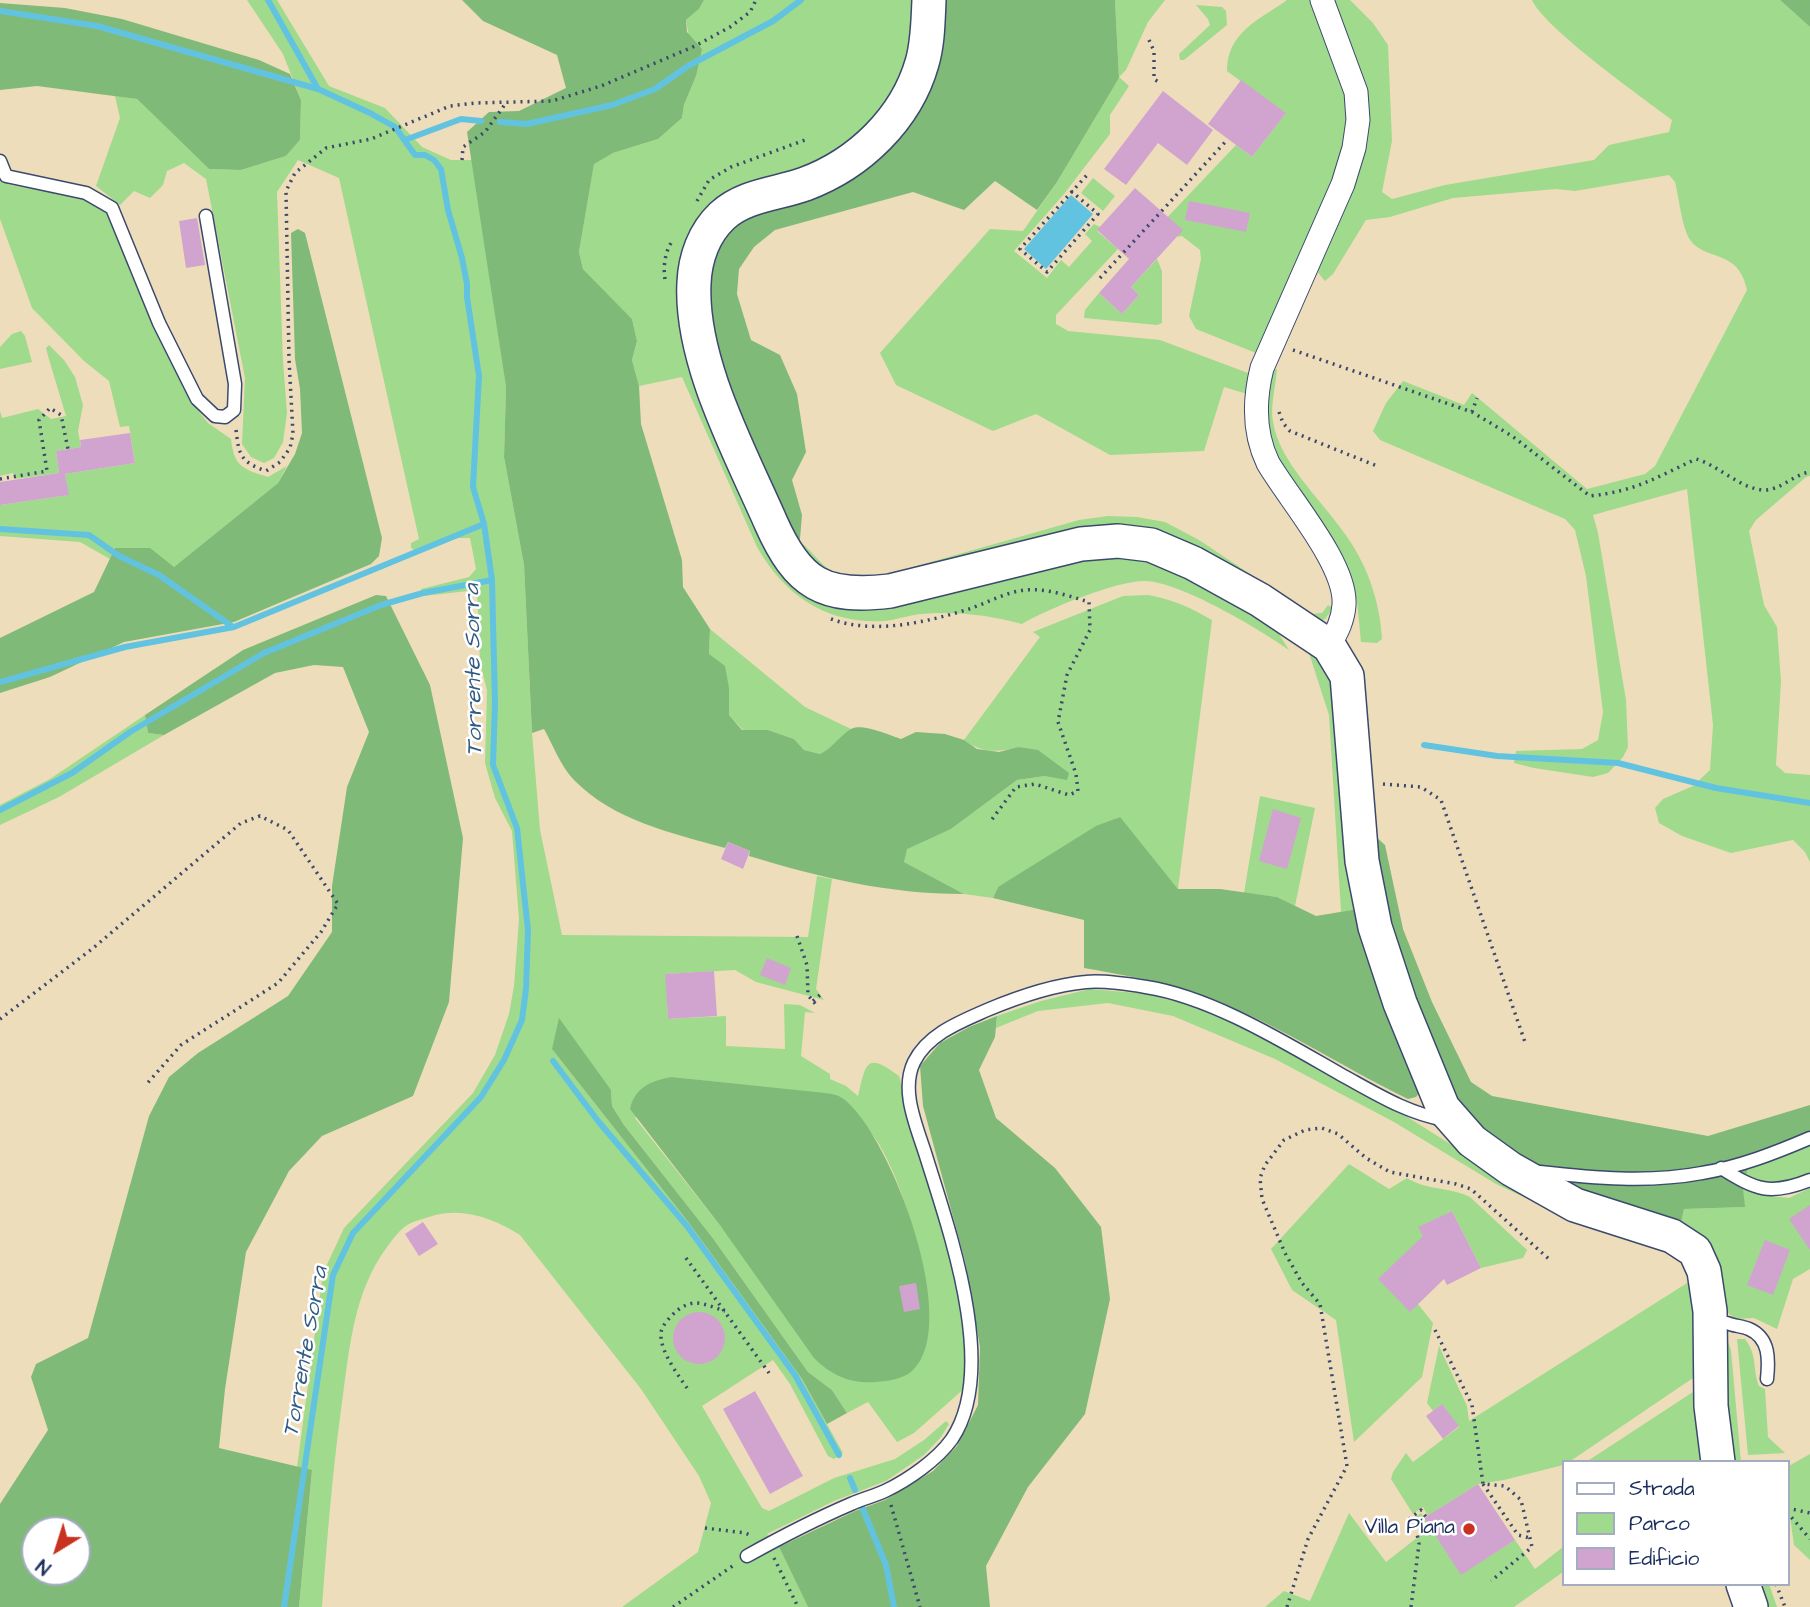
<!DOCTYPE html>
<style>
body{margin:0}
#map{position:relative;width:1810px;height:1607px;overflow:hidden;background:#edb;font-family:"Architects Daughter",sans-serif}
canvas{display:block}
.legend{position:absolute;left:1562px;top:1460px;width:228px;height:126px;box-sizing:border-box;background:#fff;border:2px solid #a4acbf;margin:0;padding:9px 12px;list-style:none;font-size:21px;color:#1b2f5e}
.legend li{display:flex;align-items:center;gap:14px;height:35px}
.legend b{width:35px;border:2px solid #a4acbf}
.north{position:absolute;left:21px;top:1516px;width:70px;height:70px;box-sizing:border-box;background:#fff;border:2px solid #a4acbf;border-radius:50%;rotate:218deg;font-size:19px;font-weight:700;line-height:28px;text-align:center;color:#1b2f5e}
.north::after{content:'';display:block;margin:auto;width:24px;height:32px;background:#c8321e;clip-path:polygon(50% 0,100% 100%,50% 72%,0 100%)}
</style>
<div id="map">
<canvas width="1810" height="1607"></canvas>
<ul class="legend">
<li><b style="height:9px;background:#fff"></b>Strada</li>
<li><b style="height:19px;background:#a0da8d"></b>Parco</li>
<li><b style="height:19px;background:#d1a4cf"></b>Edificio</li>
</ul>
<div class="north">N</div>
</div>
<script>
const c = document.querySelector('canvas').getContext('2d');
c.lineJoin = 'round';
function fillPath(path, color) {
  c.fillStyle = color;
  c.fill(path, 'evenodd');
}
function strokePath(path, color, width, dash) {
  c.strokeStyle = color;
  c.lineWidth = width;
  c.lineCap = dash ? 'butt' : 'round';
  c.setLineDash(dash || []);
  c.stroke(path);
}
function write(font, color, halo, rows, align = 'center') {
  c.font = font + ' "Architects Daughter",sans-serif';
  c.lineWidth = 5;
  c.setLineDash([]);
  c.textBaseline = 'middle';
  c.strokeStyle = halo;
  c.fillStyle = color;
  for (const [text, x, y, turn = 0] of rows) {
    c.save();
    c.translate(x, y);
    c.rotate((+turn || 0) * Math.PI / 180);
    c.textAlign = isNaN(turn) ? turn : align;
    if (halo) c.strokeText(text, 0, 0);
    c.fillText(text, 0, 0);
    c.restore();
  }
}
const green = new Path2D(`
 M247,0H277L329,86L385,108L422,147L451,160H473L506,387L504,457L524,565L532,733L540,830L562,935L808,937L817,876L832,879L816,989L824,1000L756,982L735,970L666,974L668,1019L726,1016V1046L785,1049L784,1004L800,1005L815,1013L805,1012L801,1056L830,1074V1079L846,1086L858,1096C866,1063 866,1051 899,1076L952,1259L967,1344L966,1387L914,1433L897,1442L868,1402L847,1413L832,1390L808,1372L712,1237L624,1125L612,1106L611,1090L552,1049L689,1223L802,1379L843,1453L834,1459L828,1456L790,1384L773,1360L702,1406L762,1508L769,1511L834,1478L895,1459L924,1440L946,1421L949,1424L941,1437L924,1455L886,1481L834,1501L767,1534L779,1547L808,1607H622L698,1552L711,1503L699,1476L641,1389L520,1235C493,1218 461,1206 429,1217C423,1219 414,1221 409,1224C400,1229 393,1239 387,1247C352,1294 349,1354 341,1410C332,1476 327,1541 322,1607H299L312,1471L297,1467L323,1273L344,1228L473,1093L495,1055L509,1014L514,986L519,919L512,831L495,798L485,763L487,690L480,663L477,590L423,596L421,589L469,577L476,569L470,538H458L419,553L411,548V543L419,539L339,178L298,160L277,192L283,361L287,413L283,442L274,458L264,463L251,457L242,444L245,378L206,179L184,163L167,171L163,185L150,198L134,191L120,205L96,186L120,118L115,96L137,99L209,169L241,170L286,156L300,140L301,100L283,54ZM672,1077L835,1095C849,1110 868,1126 879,1144C904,1188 916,1238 927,1287L722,1228L635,1118Z
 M704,0H920L905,82L849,149L712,205L807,591L1076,558L1146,554L1266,613L1289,650C1261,630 1177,580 1144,581C1116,581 1047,609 1022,624C988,615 957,611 921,614C909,615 896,620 884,621C826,624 785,596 757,547L682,377L639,386L632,360L637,341L632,319L583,269L579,252L594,163L613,153L658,139L682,118L684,105L696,76L686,20L699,9Z
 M1115,0H1165L1148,22L1126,70L1119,77L1129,86L1110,115V134L1064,194L1014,251L1047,278L1061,260L1069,267L1092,241L1085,234L1094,224L1100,227L1097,231L1118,249L1056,315V324L1068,331L1160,340L1248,373L1247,394L1224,387L1204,451L1110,455L1036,414L993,431L896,385L880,353L990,229L1023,231L1057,182L1119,78Z
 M1287,0H1312L1338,67L1347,102L1346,141L1332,184L1256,353L1196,329L1189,316L1201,259L1200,250L1182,236L1176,237L1161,224L1236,145L1252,157L1285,114L1227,71C1227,32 1259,20 1287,0Z
 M1333,0H1350L1373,23L1388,45L1392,141L1382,192L1392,199L1445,185L1594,160L1609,145L1669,132L1672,120C1643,98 1544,28 1532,0H1780L1810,27V476L1806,477L1756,520L1749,531L1764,605L1777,627L1781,681L1776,765L1785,773L1810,775V862L1805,852L1793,840L1731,853L1682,836L1659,823L1655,808L1663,799L1693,786L1710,770L1713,725L1687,489L1593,515L1598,533L1626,700L1628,747L1623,757L1608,773L1593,777L1534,768L1514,763L1516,751L1582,749L1598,740L1603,712L1586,576L1575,530L1565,519L1380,440L1373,431L1386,403L1403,381L1464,405L1472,393L1587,489L1645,474L1655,466L1747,290C1739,249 1706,261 1691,241C1682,230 1679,197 1675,182L1669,175L1575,191L1556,189L1453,198L1390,217L1366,220L1333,274L1325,281L1316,270L1365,92L1351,44Z
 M1196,5L1222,7L1226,11L1227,25L1184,60H1180L1179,54L1210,25L1208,19Z
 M0,176L2,181L10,185L90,199L104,208L114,221L161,343L193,404L208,423L231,439C234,467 243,469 268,477L287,466L278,483L174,567L115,548L110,559L80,542L0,536V505L68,495L65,474L135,463L129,426L120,427L109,381L84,361L32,308L0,219Z
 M1093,178L1115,196L1103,211L1081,193Z
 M1157,259L1162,271V323L1157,325L1084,318L1085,310L1099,293L1122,314L1139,295L1131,287Z
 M21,331L25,336L32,362L0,369V347L12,334Z
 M49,345L64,360L75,377L83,405L78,431L81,447L56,451L59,473L15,479L13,473L0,476V411L2,418L38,409L51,419L66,416L48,356L46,348Z
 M1277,369C1276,385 1270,406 1273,422C1279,461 1320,499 1342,530C1366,561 1380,600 1382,639L1377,643L1361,642L1357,601L1351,581L1274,455L1264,414V399L1273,370Z
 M1108,516L1137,517L1165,522L1199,540L1310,614L1322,613L1328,605L1333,608L1325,619L1318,622L1154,536L889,584L823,577L787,536C810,542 818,567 840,576C853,581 872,576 885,575L1079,520Z
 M1148,595C1172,599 1191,608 1212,620L1178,889L1119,817L998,887L993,898L964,894L904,862L906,848L951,829L1017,780L1045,776L1018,747C997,753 982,753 964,740L1040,637L1033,632L1123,596Z
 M710,629L805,707L851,729L832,748L820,754L804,750L794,739L768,730H743L729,715V688L709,654Z
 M1308,650L1333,671L1358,909L1341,912L1329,715Z
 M145,715L148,733L164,735L59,797L0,825V805L50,779Z
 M1260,796L1315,808L1295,906L1277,897L1244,893Z
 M1090,989L1148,994L1201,1008L1279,1047L1401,1113L1566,1217L1496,1184L1394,1122L1275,1059L1173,1016L1108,1003L1038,1011L996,1028L997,1016L1041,1001Z
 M1810,1144V1175L1784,1184L1745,1181L1748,1168Z
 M1349,1164L1389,1189L1407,1178C1425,1190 1450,1187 1470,1197L1527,1250L1523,1258L1481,1268L1452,1211L1419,1227L1429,1249L1418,1304L1433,1323L1422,1377L1354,1442L1336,1320L1292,1290L1271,1249Z
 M1810,1188V1269L1793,1279L1777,1329L1754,1318L1736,1319L1720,1307L1680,1227L1684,1209L1744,1207L1743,1189L1761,1195L1789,1198Z
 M1695,1278L1696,1376L1569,1462H1563V1465L1504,1480L1478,1484L1428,1516L1423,1507L1413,1514L1391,1479L1393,1472L1406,1453L1413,1462L1459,1427L1442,1404L1433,1411L1427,1403L1439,1346L1467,1406L1469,1421Z
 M1723,1328L1731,1350L1741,1462H1729Z
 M1737,1339H1745C1758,1356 1752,1368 1759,1386L1765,1389L1768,1437L1785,1453L1748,1455Z
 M1693,1392L1699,1396L1706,1462H1586Z
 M1810,1454V1560L1794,1545L1787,1496V1467Z
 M1349,1513L1386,1562L1423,1533L1414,1518L1421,1513L1461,1574L1515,1540L1535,1569L1563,1547V1572L1514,1607H1265L1284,1591L1310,1601Z
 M1755,1584H1769L1777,1607H1764Z`);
const forest = new Path2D(`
 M462,0H704L699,9L686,20L687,32L702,49L696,76L684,105L682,118L658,139L613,153L594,164L579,252L583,269L632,319L637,341L632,360L639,386L641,424L682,560L683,587L710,629L709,654L725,666L729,688V715L742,730H768L794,739L804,750L820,754C834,747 839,736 851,729C861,723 889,735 901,739L916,732L945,734L964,740L977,749L999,752L1018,747L1038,750L1069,773L1067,780L1045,776L1017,780L951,829L907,849L904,862L964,894C888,894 822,878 749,856L750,851L728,842L725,848C672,833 614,821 574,780C561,767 553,745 544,729L532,733L524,565L504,457L506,387L467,132L489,112L519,111L566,88L557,55L483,21Z
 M938,0H1115L1119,78L1057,182L1037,210L995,181L964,210L913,192L775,230L754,247L739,269L737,294L751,340L780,355L797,394L806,452L792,480L802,515L800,539L787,536L713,352L707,257L749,210L857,169Z
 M1780,0H1810V27Z
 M0,3L65,8L122,19L259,60L290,74L301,100L300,140L286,156L241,170L209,169L137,99L37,86L0,90Z
 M298,229L305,233L382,538L379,556L371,564L234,622L124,642L50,677L0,693V638L94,592L115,548H150L174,567L278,483L295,454L302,433L300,389L295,359L291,233Z
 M376,595L386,596L430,685L463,838L449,1002L413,1096L322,1136L289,1171L246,1252L225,1389L219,1448L312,1470L299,1607H0V1504L48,1430L31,1377L36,1364L88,1338L149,1116L169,1077L198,1053L288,996L332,932V886L347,787L369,732L343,667L314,665L275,673L164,735L148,733L145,715L243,650ZM35,1530H77V1572H35Z
 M1120,817L1178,889H1220L1277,897L1316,916L1358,909L1420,1092L1416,1097L1408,1099C1338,1065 1272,1020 1198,994C1161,981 1123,975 1084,968V920L993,898L998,887L1096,826Z
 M1374,835L1385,845L1403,929L1432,1002L1471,1082L1492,1096L1708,1136L1810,1105V1144L1748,1168L1743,1188L1745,1207L1684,1209L1680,1227L1579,1196L1480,1134L1455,1100L1388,928Z
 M997,1016L995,1037L979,1070L996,1118L1055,1168L1101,1227L1110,1299L1085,1414L1028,1487L986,1566L990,1607H808L779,1547L855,1511L885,1500L933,1471L957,1446L978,1405L980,1347L965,1261L923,1106L920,1066L940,1043L969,1027Z
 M559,1018L611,1090L612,1106L624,1125L712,1237L808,1372L832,1390L847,1413L827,1424L802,1379L689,1223L552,1049Z
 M672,1077L825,1093C833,1094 839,1095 845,1100C891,1137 963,1326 912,1371C903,1379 888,1381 876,1382C851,1384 832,1376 814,1358L722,1228L630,1109C635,1087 651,1081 672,1077Z`);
const water = new Path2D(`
 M1071,195L1093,214L1046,269L1024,249Z`);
const stream = new Path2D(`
 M268,0L318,89L370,113L395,127L415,155H425L434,160L441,169L448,210L462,258L467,284V297L479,376L473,487L484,524L492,580L495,703L493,765L517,828L528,930L526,989L522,1020L504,1060L481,1097L353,1233L333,1275L284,1607
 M0,11L97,26L318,89
 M500,122L527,124L612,105L655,89L688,66L773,21L801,0
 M405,140L461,119L481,121
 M0,529L89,535L119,556L159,575L233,627
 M0,682L125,647L234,627L484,524
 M1424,745L1497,756L1618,763L1716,788L1810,803
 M0,810L72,773L130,732L264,653L381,605L423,593L492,580
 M553,1061L598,1121L687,1226L795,1375L839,1455
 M850,1478L855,1490
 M862,1507L886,1565L894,1607`);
const building = new Path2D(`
 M1241,80L1286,113L1252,157L1208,124Z
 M1163,91L1213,130L1187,165L1158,143L1126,185L1104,169Z
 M1135,188L1183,230L1131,287L1139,295L1122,314L1099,293L1129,259L1097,230Z
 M1189,201L1250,213L1246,232L1185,220Z
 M197,218L205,265L186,268L179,221Z
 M130,433L135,463L65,474L69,495L0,505V482L59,473L56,451L81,447L80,440Z
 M1273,809L1301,818L1287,869L1259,861Z
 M728,842L750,851L743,869L721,859Z
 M767,958L791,968L785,985L760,975Z
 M714,971L717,1016L668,1019L665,974Z
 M1810,1205V1250L1789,1219Z
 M1452,1211L1481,1268L1447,1285L1444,1279L1410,1312L1378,1279L1423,1236L1418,1227Z
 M423,1222L438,1244L419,1256L405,1234Z
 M1765,1240L1790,1250L1773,1295L1747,1285Z
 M916,1283L920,1309L904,1312L899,1286Z
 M673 1338a26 26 0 1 1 52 0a26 26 0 1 1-52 0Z
 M755,1391L803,1476L770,1494L723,1409Z
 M1442,1404L1459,1426L1443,1439L1426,1416Z
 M1478,1484L1515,1540L1461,1575L1424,1518Z`);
const path = new Path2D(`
 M1149,40L1154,51V79L1160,83
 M462,160L463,147L485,132L506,103
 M1071,191L1098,214L1047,272L1020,249L1087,175
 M697,201L709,180L731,167L805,140
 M1100,278L1228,139
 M665,279C663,266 665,251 673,240
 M1293,350L1472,412L1512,436L1590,496C1636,491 1655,478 1696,459C1718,465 1739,488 1763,490C1780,491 1794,474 1810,472
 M1279,412L1283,423L1290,431L1377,466
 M1472,412L1477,398
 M236,430C239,456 241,462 266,471L280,462L290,448L293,434L289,359L286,191L295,173L326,148L371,139L450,106L475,103L552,101L601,86L695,46L730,27L750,12L756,0
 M0,479L47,471L39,420L50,408L61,415L68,449
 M831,619C874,635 927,622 969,609C987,603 1006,592 1025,590C1047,588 1069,596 1089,602L1090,630L1067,675L1058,722L1076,774L1078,791L1069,795L1035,784L1016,787L990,822
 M1383,784L1421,787L1441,800L1526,1045
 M797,936L807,965L808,995L817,1006
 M813,1001L820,995
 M0,1019L92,949L241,823L260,816L288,830L338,904L321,932L278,983L181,1045L145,1086
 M686,1258L769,1373
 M1435,1330L1472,1405L1483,1484L1505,1486L1521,1500L1532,1547L1491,1581
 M687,1388C678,1375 660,1351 661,1334C661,1327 667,1321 671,1316C692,1296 700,1303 725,1311
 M1483,1484L1518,1535L1530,1538
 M891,1505L920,1607
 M1787,1508L1810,1513
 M1787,1512L1810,1539
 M1409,1519L1421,1510L1426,1517
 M705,1528L745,1533L750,1535
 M774,1558L798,1607
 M1776,1584L1785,1607
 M673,1607L734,1565
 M1287,1607L1308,1539L1347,1466L1320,1304L1302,1283L1285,1253L1262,1199L1260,1178L1265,1165L1284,1140L1305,1130L1322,1128L1338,1134L1366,1158L1390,1172L1456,1184L1471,1189L1550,1260
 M1411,1607L1419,1544L1417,1534`);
const lane = new Path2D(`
 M0,161L6,176L86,193L112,208L159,323L197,399L215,416L225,417L234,410L235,384L206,216
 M1721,1168C1756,1190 1770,1196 1810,1180
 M1540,1172C1593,1178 1649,1183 1702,1173C1739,1167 1775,1153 1810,1138
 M1727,1323C1734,1326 1742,1326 1749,1329C1770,1338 1769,1360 1767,1379
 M747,1556C781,1537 816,1519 851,1504C862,1499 874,1496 885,1491C908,1480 937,1460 952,1439C999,1369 949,1230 926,1156C917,1127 900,1091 914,1062C928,1034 960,1022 987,1010C1018,997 1052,985 1086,982C1104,980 1128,984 1146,987C1211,997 1284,1042 1340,1074C1375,1093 1406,1113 1445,1120`);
const street = new Path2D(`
 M1322,0L1356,92L1358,120L1354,148L1343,184L1262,368C1254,400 1253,432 1268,463C1289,499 1347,565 1344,605C1343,621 1336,633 1329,646`);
const secondary = new Path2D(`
 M929,0C928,21 928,43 922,63C906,119 859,164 805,184C778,194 744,195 722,216C704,233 695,258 694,283C690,361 740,452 771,523C798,584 824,599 890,591L1081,544L1118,541L1151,545L1193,563L1260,600L1329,646L1347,676L1362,861L1375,927L1400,1003L1443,1108L1472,1141L1511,1169L1575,1205L1672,1236L1695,1251L1704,1271L1710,1311L1711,1406L1718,1462
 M1743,1584L1751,1607`);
const markers = [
 [1469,1529,7,"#c8321e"]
];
const poiNames = [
 ["Villa Piana",1455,1529]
];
const waterNames = [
 ["Torrente Sorra",475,670,-91],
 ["Torrente Sorra",307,1352,-80]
];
fillPath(green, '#a0da8d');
fillPath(forest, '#80ba78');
fillPath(water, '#62c3e1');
strokePath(stream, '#62c3e1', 6);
fillPath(building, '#d1a4cf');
strokePath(lane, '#3b496c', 15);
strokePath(street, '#3b496c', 25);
strokePath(secondary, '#3b496c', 36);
strokePath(path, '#3b496c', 3.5, [2, 5]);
strokePath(lane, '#fff', 12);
strokePath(street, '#fff', 23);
strokePath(secondary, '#fff', 33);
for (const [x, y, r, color] of markers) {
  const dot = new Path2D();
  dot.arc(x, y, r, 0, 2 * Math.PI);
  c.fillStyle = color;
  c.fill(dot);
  strokePath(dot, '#fff', 2.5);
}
write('21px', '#1b2f5e', '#fff', poiNames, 'right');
write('italic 23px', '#305b85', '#fff', waterNames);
</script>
